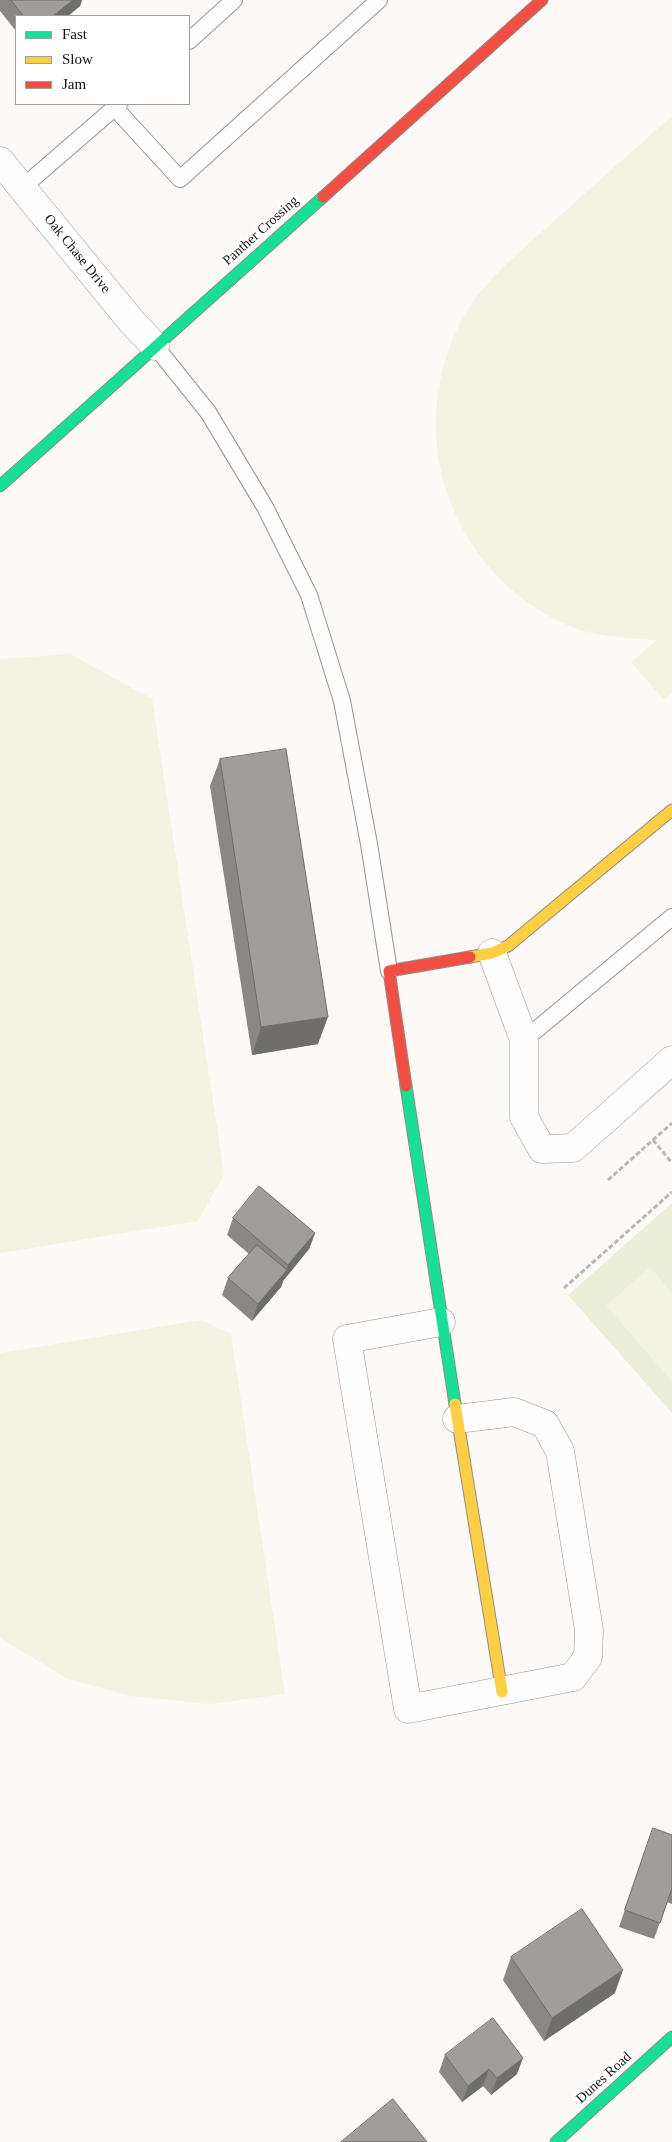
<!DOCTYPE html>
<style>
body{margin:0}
#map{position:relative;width:672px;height:2142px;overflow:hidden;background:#fcf9f6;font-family:Georgia,serif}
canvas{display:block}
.legend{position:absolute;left:15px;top:15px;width:175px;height:90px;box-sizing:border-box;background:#fff;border:1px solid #9f9f9f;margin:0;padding:6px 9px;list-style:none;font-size:15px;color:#101010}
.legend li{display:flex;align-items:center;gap:10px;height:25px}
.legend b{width:25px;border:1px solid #9f9f9f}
</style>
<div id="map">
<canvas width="672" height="2142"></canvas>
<ul class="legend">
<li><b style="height:6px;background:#16e098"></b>Fast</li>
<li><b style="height:6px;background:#ffcf43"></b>Slow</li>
<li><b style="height:6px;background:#f24e42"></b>Jam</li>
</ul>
</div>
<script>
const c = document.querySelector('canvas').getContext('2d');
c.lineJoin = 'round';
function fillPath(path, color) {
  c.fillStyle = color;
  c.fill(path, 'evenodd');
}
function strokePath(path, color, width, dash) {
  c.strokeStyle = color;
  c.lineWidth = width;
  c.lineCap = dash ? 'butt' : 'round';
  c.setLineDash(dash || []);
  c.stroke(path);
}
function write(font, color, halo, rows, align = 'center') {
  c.font = font + ' Georgia,serif';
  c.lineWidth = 5;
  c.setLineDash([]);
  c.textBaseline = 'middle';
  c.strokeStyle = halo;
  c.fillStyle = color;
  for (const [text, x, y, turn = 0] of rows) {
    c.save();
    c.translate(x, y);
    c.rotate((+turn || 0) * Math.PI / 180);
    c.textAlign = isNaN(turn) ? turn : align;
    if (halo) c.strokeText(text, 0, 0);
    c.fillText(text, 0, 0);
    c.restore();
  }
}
const green = new Path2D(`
 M672,1203V1413L568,1295Z`);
const pitch = new Path2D(`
 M672,116V693L664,700L631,662L657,640C626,638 593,637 565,624C446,568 401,428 465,314C484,281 525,247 553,222C593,186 632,151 672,116Z
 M70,654L152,699L224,1174L198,1221L0,1253V659Z
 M650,1267L672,1293V1381L606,1306Z
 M201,1320L231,1334L285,1694L210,1704L130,1696L68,1679L0,1638V1353Z`);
const path = new Path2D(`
 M653,1140L672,1163
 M608,1180L672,1123
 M564,1288L672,1192`);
const lane = new Path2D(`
 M189,41L234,0
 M115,108L180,179L379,0
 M23,187L119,104
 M155,346L208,412L265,507L309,595L342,701L369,844L389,971
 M524,1040L672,917`);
const street = new Path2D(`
 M0,161L132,322L155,346
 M492,953L524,1040V1117L542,1149L573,1148L672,1060
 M441,1322L347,1339L408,1709L573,1677L588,1657L589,1630L560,1451L545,1424L514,1412L457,1419`);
const fast = new Path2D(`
 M0,486L323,197
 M406,1086L455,1404
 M556,2142L672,2037`);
const slow = new Path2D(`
 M470,957L492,953L508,946L672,810
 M455,1404L502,1692`);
const jam = new Path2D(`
 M323,197L542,0
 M406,1086L389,971L470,957`);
const wall = new Path2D(`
 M0,0H82L80,6L68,16H16V31L0,11Z
 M220,759L318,1044L252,1055L210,786Z
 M233,1218L315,1233L309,1249L283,1281L281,1287L252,1321L222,1295L228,1278L249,1254L227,1235Z
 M672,1835V1904L667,1902L654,1939L619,1927L647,1845Z
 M511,1957L615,1993L544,2041L503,1980Z
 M445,2055L517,2074L491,2095L483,2086L462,2102L439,2072Z`);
const shadedWall = new Path2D(`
 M73,0H82L80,6L68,16H53Z
 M328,1017L318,1044L252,1055L261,1027Z
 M315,1233L309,1249L283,1281L281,1287L252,1321L258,1304L286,1271L288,1265Z
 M623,1970L615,1993L544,2041L552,2018Z
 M523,2058L517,2074L491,2095L497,2078Z
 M489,2069L483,2086L462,2102L468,2086Z`);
const building = new Path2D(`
 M11,0H73L53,16H24Z
 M286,749L328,1017L261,1027L220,759Z
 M259,1186L315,1233L288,1265L233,1218Z
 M257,1245L287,1270L258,1304L228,1278Z
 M653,1828L672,1835V1888L660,1923L625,1910Z
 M582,1909L623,1970L552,2018L511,1957Z
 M493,2018L523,2058L497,2078L489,2069L468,2086L445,2055Z
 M393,2099L427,2142H341Z`);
const streetNames = [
 ["Panther Crossing",261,231,-42],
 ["Oak Chase Drive",77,254,51],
 ["Dunes Road",604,2078,-42]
];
fillPath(green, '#ebefd8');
fillPath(pitch, '#f3f3e2');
strokePath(lane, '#969594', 18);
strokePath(street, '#969594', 29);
strokePath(fast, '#8d8c8a', 13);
strokePath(slow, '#8d8c8a', 13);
strokePath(jam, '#8d8c8a', 13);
strokePath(path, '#b9b8b8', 3, [5, 2.5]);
strokePath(lane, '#fffefe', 16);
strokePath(street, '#fffefe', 28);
strokePath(fast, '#16e098', 11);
strokePath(slow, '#ffcf43', 11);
strokePath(jam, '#f24e42', 11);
fillPath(wall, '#8a8785');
fillPath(shadedWall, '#706e6c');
fillPath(building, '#a09d9b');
strokePath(building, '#706e6c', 1);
write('14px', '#101010', '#fff', streetNames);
</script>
